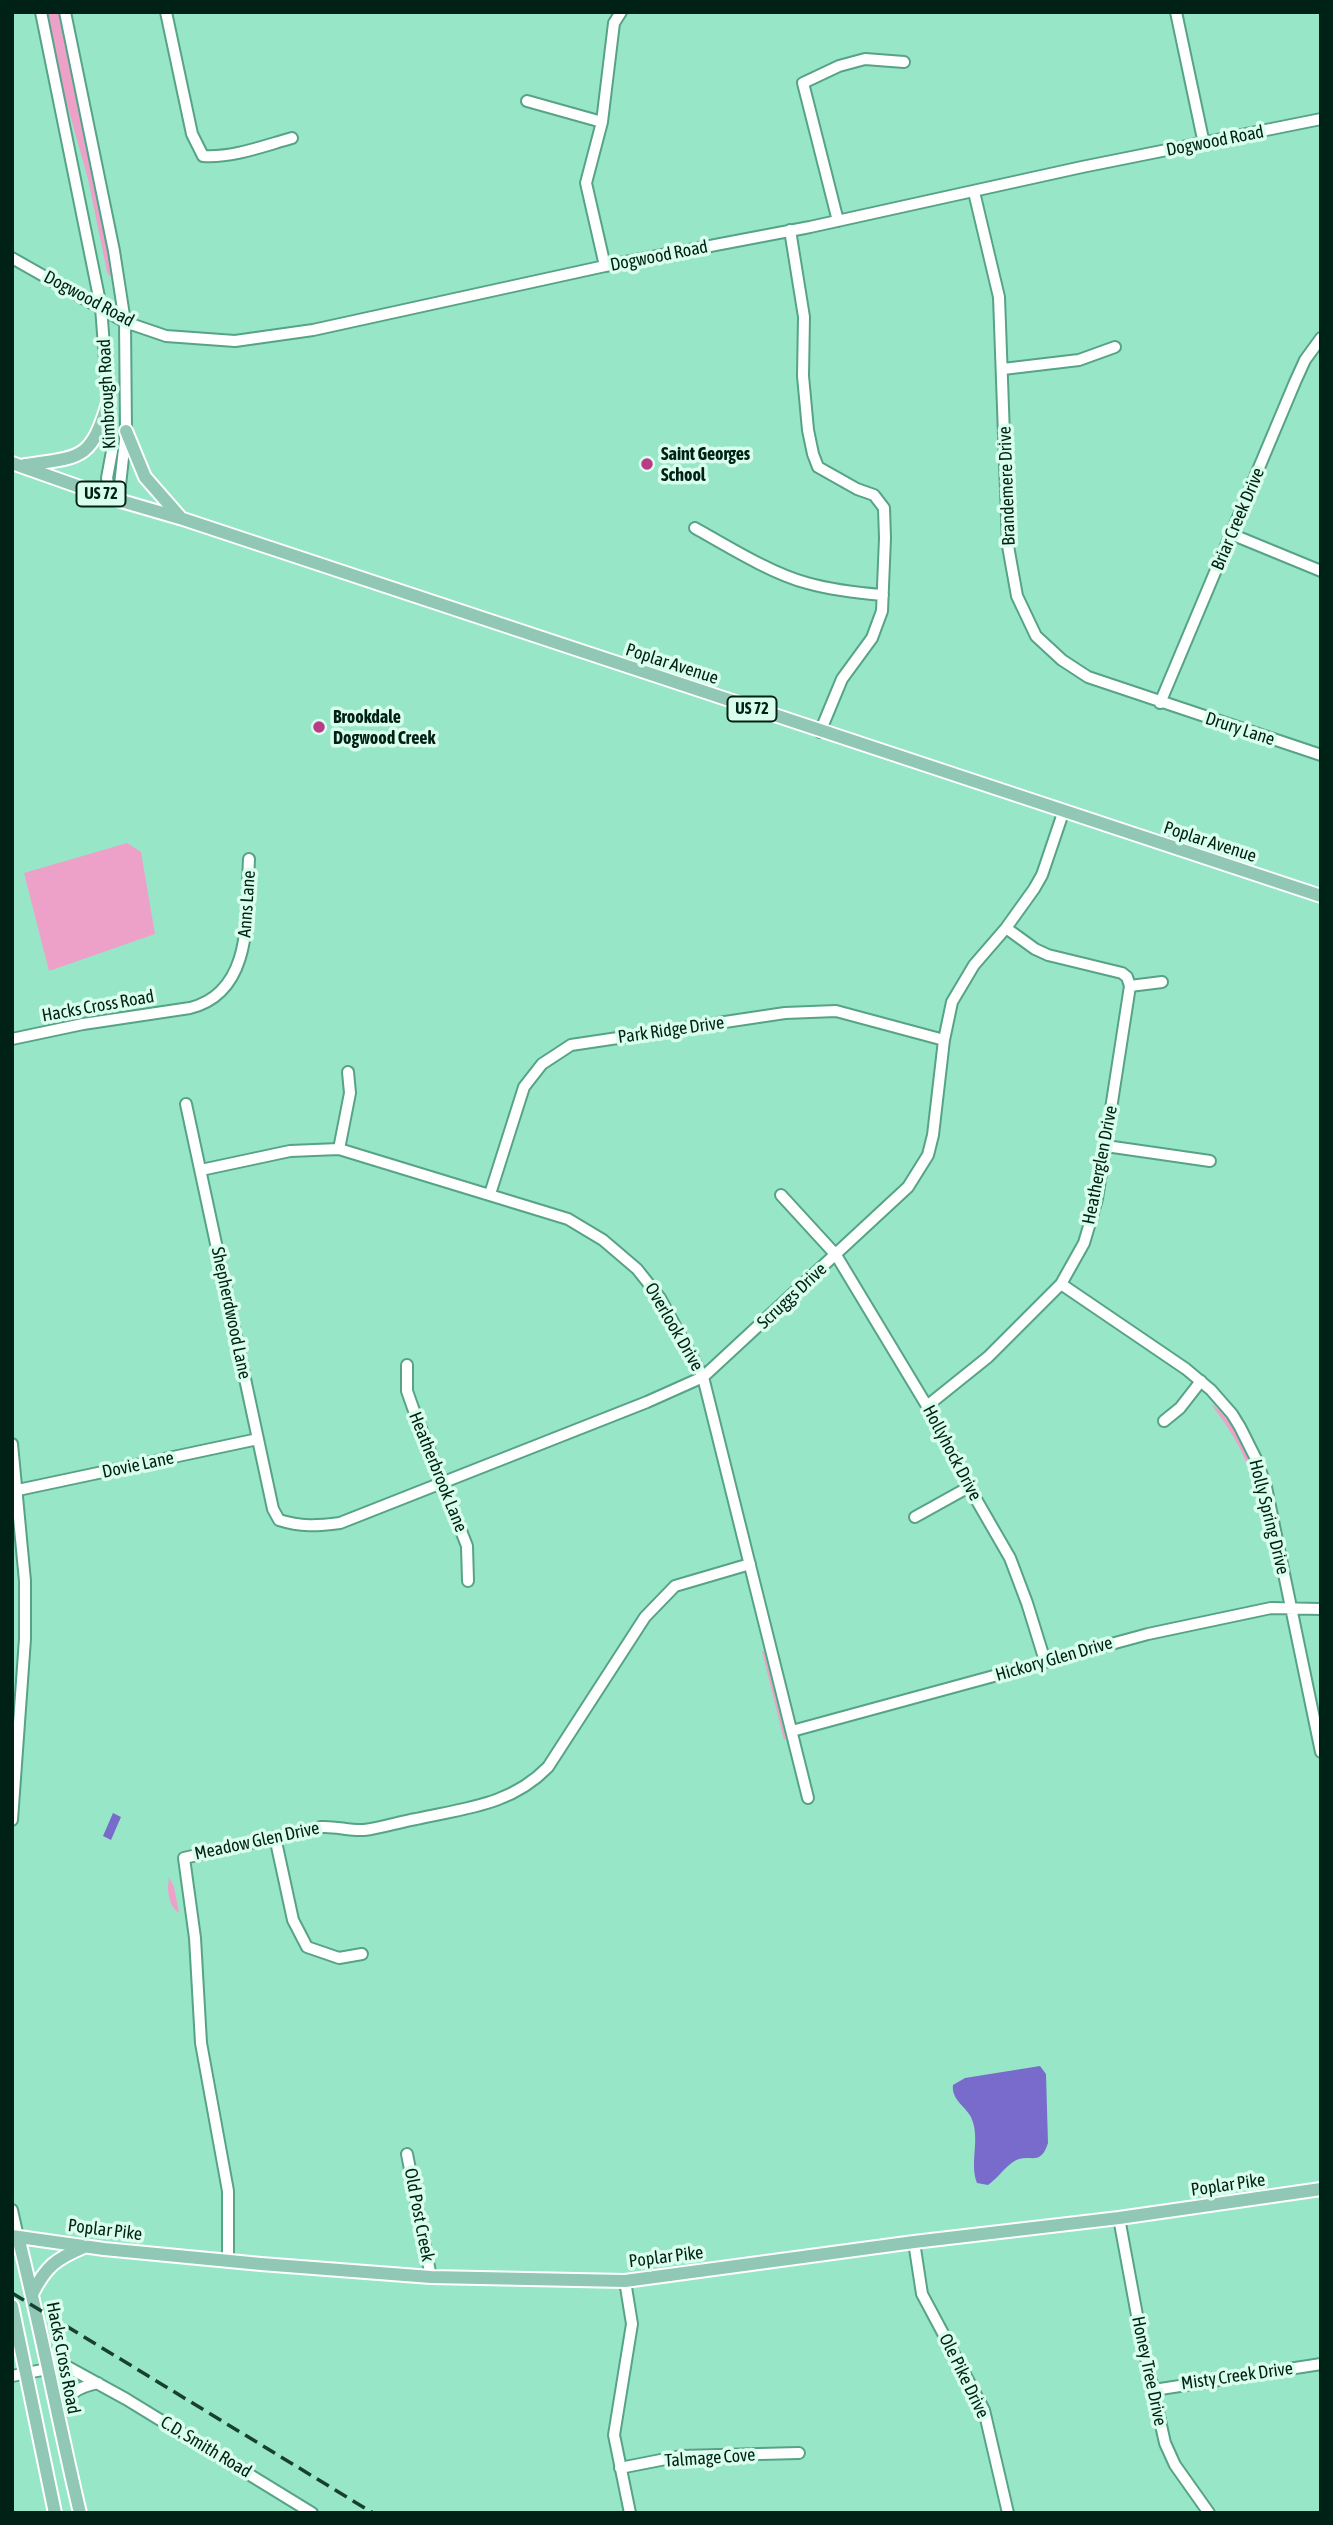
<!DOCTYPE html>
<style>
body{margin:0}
#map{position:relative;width:1333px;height:2525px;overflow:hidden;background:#98e6c8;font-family:"Asap Condensed",sans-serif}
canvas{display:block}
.frame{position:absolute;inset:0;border:14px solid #002116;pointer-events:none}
</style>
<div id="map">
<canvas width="1333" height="2525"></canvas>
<div class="frame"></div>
</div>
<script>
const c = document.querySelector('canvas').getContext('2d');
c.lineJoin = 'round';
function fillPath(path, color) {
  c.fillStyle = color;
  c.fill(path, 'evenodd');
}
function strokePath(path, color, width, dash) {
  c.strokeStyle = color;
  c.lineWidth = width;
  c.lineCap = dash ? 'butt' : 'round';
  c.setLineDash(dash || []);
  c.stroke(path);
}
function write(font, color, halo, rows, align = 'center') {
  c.font = font + ' "Asap Condensed",sans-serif';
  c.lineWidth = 7;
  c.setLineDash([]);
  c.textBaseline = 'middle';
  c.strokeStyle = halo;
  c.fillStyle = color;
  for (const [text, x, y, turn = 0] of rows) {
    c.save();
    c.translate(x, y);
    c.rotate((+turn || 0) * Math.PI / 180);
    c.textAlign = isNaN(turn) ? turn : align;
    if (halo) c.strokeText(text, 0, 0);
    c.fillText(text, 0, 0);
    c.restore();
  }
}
const green = new Path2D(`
 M46,12H58L112,274L109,276L107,272L88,179L61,83Z
 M127,843L141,852L155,934L49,971L24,873Z
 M1211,1404C1233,1417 1250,1460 1257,1484L1254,1485C1246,1454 1230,1429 1211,1404Z
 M762,1651H764L786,1739L784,1740Z
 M169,1877L174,1887L179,1913C168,1905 167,1891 169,1877Z`);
const water = new Path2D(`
 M113,1813L121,1817L111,1840L103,1836Z
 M1040,2066L1046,2074L1048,2143C1040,2169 1028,2151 1013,2162C1003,2169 997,2179 988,2185L977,2183C969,2162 981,2139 971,2117C965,2106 951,2099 953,2085L965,2078Z`);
const minor = new Path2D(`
 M41,12L101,307L112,451L107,478L111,498
 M65,12L114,251L125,322L126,431L120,485L111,498
 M166,12L192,134L203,156C233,158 263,146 292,138
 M1176,12L1204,144
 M527,101L602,122
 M974,192L999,297L1008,546L1017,596L1036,636L1062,660L1088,677L1321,755
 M838,221L803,83L839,66L865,59L904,62
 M790,230L804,317L803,376L808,430L813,454L818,467L857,489L874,495L884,508L885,538L882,611L872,638L842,679L820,732
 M12,258L125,322L166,336L235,341L313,330L605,266L810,227L1082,167L1321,119
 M605,266L586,183L602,122L614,23L621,12
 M1003,369L1079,360L1115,347
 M695,528C727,546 772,574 807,583C832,590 857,593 883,595
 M1231,534L1321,571
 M1160,703L1295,382L1305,360L1321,338
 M1006,928L1035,949L1048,955L1122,973L1127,977L1130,986L1162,982
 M12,1039L83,1024L190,1008C255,992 246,911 249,859
 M186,1104L273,1509L279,1520C301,1527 317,1526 340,1523L647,1402L703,1377L908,1187L928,1155L933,1135L944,1040L952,1002L974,965L1006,928L1034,889L1042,875L1063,813
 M1106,1146L1210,1161
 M339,1149L350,1093L348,1072
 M201,1170L290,1151L339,1149L568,1219L603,1240L637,1269L660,1298L703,1377L808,1798
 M490,1194L524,1087L542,1064L571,1045L785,1013L836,1011L944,1040
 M781,1195L836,1255L927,1406L969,1487L1010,1558L1027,1603L1045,1661
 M1061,1284L1186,1369L1211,1390L1232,1414L1240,1427L1257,1461L1266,1487L1321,1752
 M407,1365V1391L413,1408L467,1546L468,1581
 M927,1406L988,1357L1061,1284L1084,1243L1097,1199L1130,986
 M1164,1421L1180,1408L1201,1381
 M12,1444L25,1581V1639L12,1820
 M18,1490L258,1439
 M915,1517L969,1487
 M792,1731L1148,1634L1271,1608L1321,1609
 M275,1837L293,1920L307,1947L339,1958L362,1954
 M407,2154L431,2277
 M12,2210L18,2237
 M1119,2218L1139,2326L1165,2443L1175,2465L1209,2513
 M914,2242L922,2294L984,2410L1008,2513
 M228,2260V2191L201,2043L195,1938L184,1858L321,1827C336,1826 349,1831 364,1830C381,1828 399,1822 416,1819C466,1808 511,1805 548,1767L645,1617L675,1586L750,1564
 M625,2281L632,2324L614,2435L630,2513
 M44,2348L55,2360L126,2399L312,2513
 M12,2376L47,2369
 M1154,2390L1321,2364
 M60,2417C63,2395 78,2387 98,2383
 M620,2468L681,2456L799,2453`);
const major = new Path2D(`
 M126,431L145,477L180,517
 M12,463L111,498L183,519L1321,896
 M25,465C84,457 91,459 109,400
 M12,2236L104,2249L261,2264L431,2277L625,2281L914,2242L1119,2218L1321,2189
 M18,2237C41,2328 58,2421 80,2513
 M32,2294C46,2266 56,2259 84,2247
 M12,2306L55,2513`);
const rail = new Path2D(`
 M12,2293L373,2513`);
const markers = [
 [647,464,7,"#ba3b87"],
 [319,727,7,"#ba3b87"]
];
const shields = [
 [101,494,49],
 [752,709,49]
];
const shieldNames = [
 ["US 72",101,494],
 ["US 72",752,709]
];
const streetNames = [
 ["Dogwood Road",1215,141,-11],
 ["Dogwood Road",659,256,-11],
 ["Dogwood Road",89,299,28],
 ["Kimbrough Road",107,394,-93],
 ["Brandemere Drive",1007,486,-92],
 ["Briar Creek Drive",1238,519,-67],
 ["Poplar Avenue",672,664,18],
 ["Drury Lane",1240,729,18],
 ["Poplar Avenue",1210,842,18],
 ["Anns Lane",247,904,-86],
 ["Hacks Cross Road",98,1006,-10],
 ["Park Ridge Drive",671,1030,-8],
 ["Heatherglen Drive",1100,1165,-79],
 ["Scruggs Drive",792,1296,-43],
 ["Shepherdwood Lane",231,1313,78],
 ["Overlook Drive",674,1327,60],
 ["Hollyhock Drive",952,1453,62],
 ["Dovie Lane",138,1465,-12],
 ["Heatherbrook Lane",438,1472,68],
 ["Holly Spring Drive",1269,1517,76],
 ["Hickory Glen Drive",1054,1659,-16],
 ["Meadow Glen Drive",257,1841,-12],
 ["Poplar Pike",1228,2185,-8],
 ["Old Post Creek",419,2215,79],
 ["Poplar Pike",105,2230,7],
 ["Poplar Pike",666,2257,-7],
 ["Hacks Cross Road",63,2358,79],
 ["Honey Tree Drive",1149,2371,78],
 ["Ole Pike Drive",964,2376,64],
 ["Misty Creek Drive",1237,2376,-8],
 ["C.D. Smith Road",206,2447,31],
 ["Talmage Cove",710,2458,-4]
];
const poiNames = [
 ["Saint Georges",661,454],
 ["School",661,475],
 ["Brookdale",333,717],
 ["Dogwood Creek",333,738]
];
fillPath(green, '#eea1c8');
fillPath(water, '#796bcc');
strokePath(minor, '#56a387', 14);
strokePath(major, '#fff', 16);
strokePath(minor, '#fff', 10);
strokePath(major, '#90c8b5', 12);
strokePath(rail, '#184032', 3.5, [14, 7]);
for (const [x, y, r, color] of markers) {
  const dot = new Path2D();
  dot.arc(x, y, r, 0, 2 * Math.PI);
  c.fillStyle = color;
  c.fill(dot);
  strokePath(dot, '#d9feee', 2.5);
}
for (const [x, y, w] of shields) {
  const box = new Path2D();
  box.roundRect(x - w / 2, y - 12.5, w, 25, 5);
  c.fillStyle = '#d9feee';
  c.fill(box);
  strokePath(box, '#002116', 2);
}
write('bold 16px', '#002116', null, shieldNames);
write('18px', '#002116', '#d9feee', streetNames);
write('bold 18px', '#002116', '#d9feee', poiNames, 'left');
</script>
